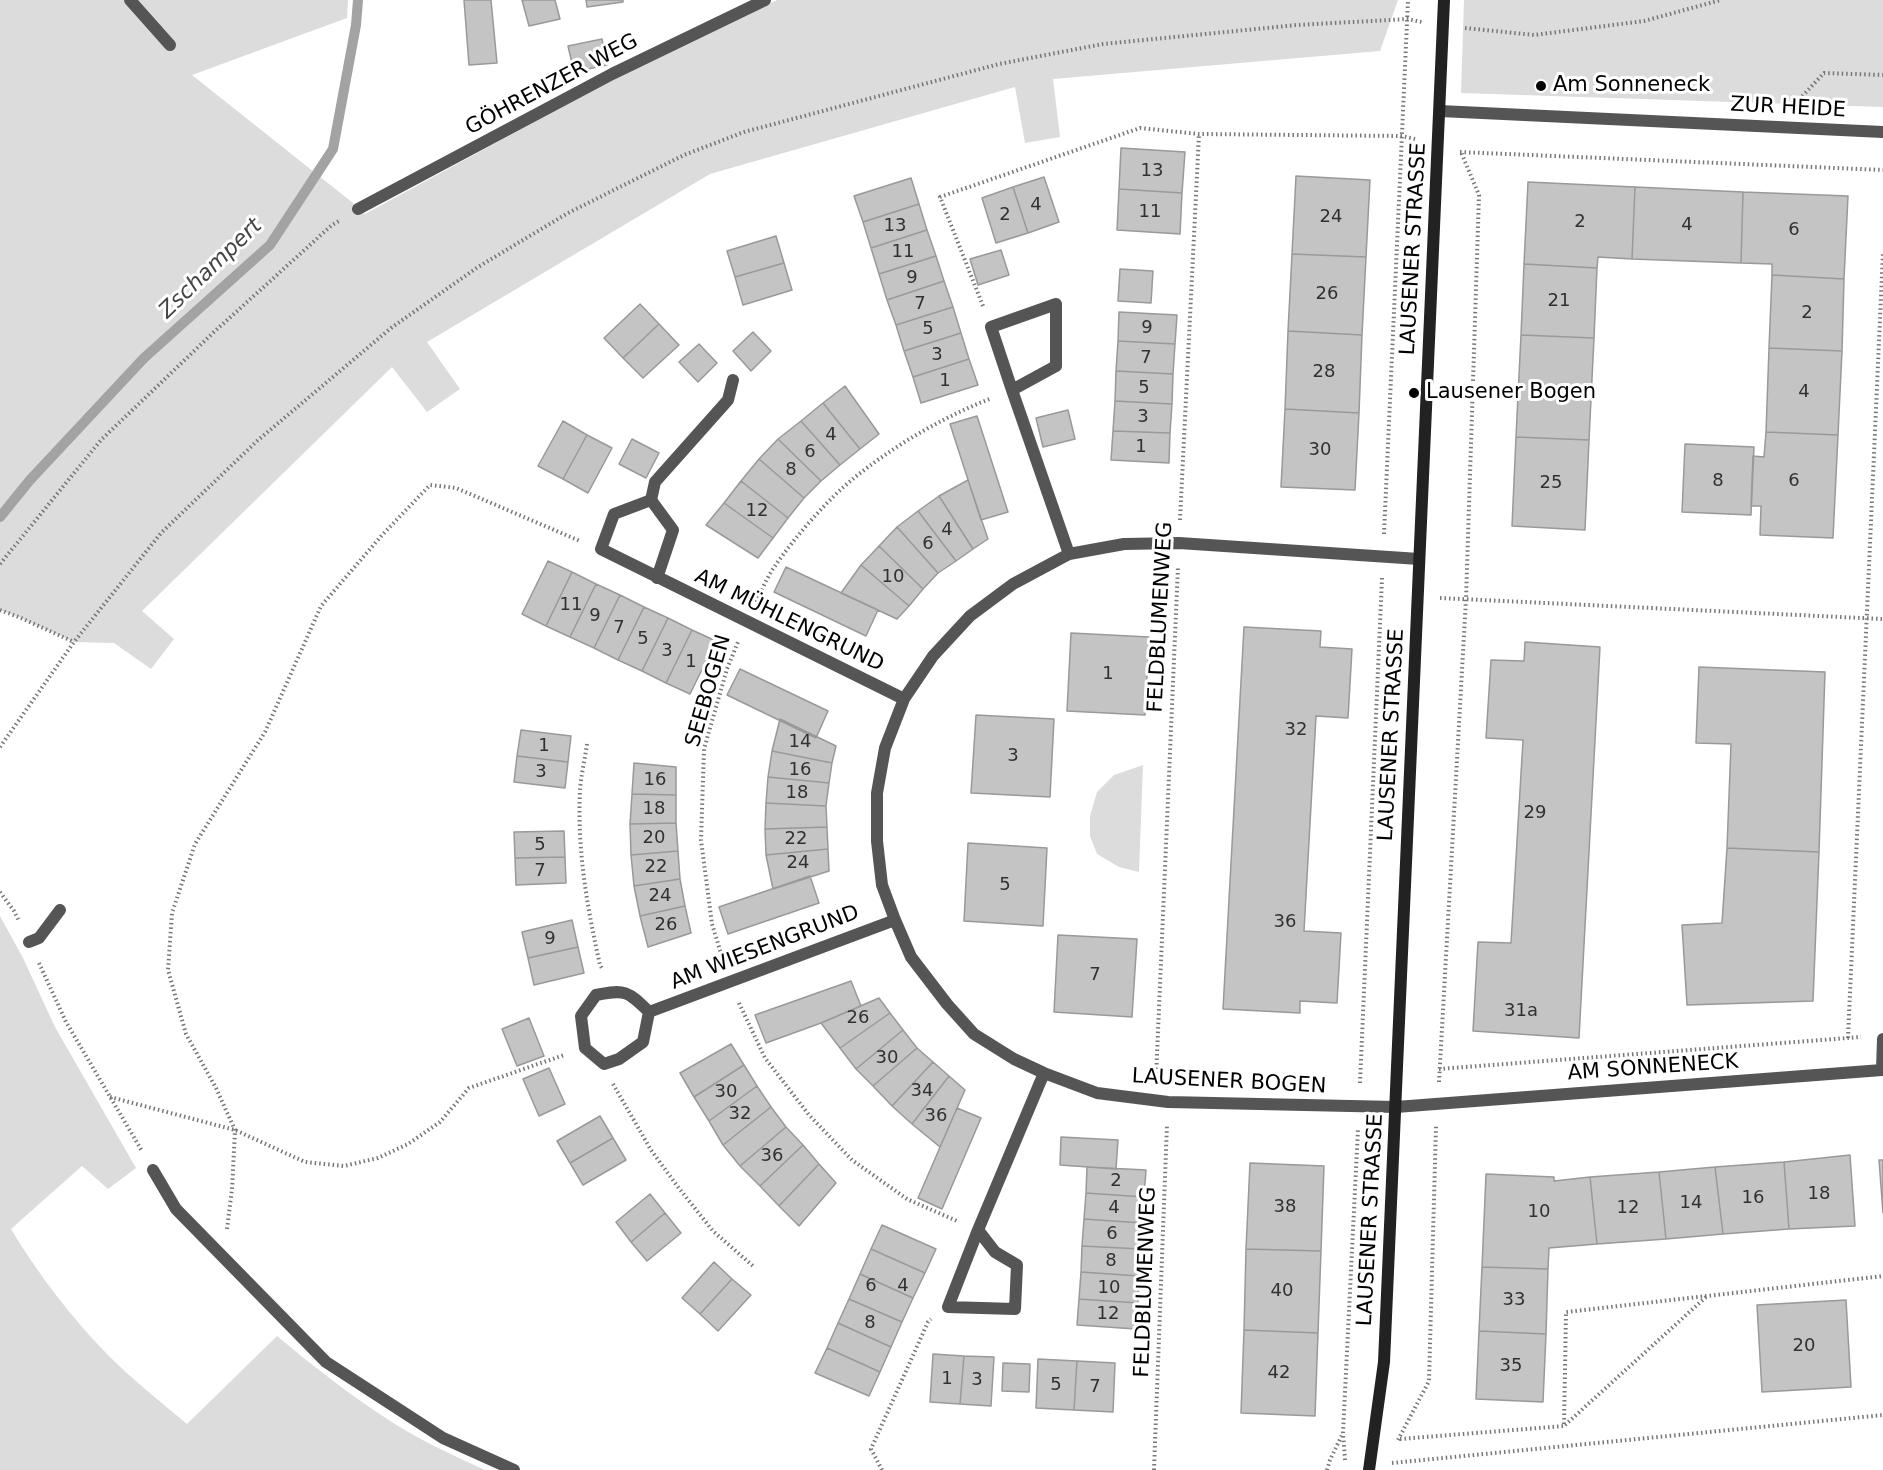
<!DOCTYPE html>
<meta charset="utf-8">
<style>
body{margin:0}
canvas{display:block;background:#fff}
</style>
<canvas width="1883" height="1470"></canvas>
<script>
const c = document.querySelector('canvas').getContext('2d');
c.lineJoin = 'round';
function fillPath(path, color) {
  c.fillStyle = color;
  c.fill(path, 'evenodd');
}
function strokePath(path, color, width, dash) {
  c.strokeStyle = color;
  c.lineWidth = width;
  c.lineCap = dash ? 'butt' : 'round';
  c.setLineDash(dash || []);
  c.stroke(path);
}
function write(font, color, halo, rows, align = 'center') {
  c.font = font + ' "DejaVu Sans",sans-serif';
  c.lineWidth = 6;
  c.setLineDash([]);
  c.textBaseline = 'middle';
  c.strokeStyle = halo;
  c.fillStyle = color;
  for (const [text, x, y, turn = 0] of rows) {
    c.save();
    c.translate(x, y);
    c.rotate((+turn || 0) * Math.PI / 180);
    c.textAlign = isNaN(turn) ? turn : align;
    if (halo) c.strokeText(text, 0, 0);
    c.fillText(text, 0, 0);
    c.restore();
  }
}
const green = new Path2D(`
 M0,0H348L347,18L192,75L353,203L365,214L654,57L777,0H1398L1380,51L1053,79L1060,137L1025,143L1015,87L710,174L427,342L460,389L427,412L392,367L142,611L174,639L151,669L114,643L74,642L21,618L0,610Z
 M1464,0H1883V107L1461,93Z
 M1143,765L1139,872L1119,867L1097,854L1090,836V816L1097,792L1114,775Z
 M0,916L23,958L55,1027L136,1168L108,1189L82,1166L11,1229C38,1274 73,1320 110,1357C134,1381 161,1402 187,1424L277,1336C314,1367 354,1398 395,1424C423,1442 455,1456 485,1470H0Z`);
const stream = new Path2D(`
 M0,517L30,480L144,358L270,245L333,149L356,25L358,0`);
const building = new Path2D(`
 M464,0H491L497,63L469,65Z
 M522,0H555L560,19L529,26Z
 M586,0H623V2L587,7Z
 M602,39L607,65L574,72L568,46Z
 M1121,148L1185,152L1182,193L1119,189Z
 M1296,176L1370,180L1366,257L1292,254Z
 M1044,177L1059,222L1028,233L1013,187Z
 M911,178L919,204L863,222L854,196Z
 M1528,182L1635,187L1632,259L1598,257L1597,268L1524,264Z
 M1013,187L1028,233L996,243L982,198Z
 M1635,187L1743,192L1741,263L1632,259Z
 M1119,189L1182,193L1180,234L1117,230Z
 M1743,192L1848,196L1844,279L1772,275V264L1741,263Z
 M919,204L927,230L871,248L863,222Z
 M927,230L936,256L879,274L871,248Z
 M776,236L784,263L735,277L727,251Z
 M1001,250L1009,275L978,285L970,259Z
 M1292,254L1366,257L1362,335L1288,331Z
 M936,256L944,281L887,300L879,274Z
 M784,263L792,290L743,305L735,277Z
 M1524,264L1597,268L1594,338L1521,335Z
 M1120,269L1153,271L1151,303L1118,301Z
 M1772,275L1844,279L1842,351L1769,348Z
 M944,281L953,307L896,325L887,300Z
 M640,304L659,324L623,358L604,338Z
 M953,307L961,333L904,351L896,325Z
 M1119,312L1177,315L1175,344L1118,341Z
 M659,324L679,345L643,378L623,358Z
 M1288,331L1362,335L1359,413L1285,409Z
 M753,332L771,351L751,371L733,351Z
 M961,333L969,359L913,377L904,351Z
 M1521,335L1594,338L1589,440L1516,437Z
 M1118,341L1175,344L1173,374L1116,371Z
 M699,344L717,363L698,382L679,362Z
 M1769,348L1842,351L1838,435L1766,432Z
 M969,359L978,385L921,403L913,377Z
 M1116,371L1173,374L1172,404L1115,401Z
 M845,386L879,434L860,449L823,403Z
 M1115,401L1172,404L1170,433L1113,431Z
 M823,403L860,449L840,465L801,421Z
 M1285,409L1359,413L1355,490L1281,487Z
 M1068,410L1075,439L1043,447L1036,418Z
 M977,416L1008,512L981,520L950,424Z
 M563,421L587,435L563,479L538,466Z
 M801,421L840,465L821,481L778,439Z
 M1113,431L1170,433L1169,463L1111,460Z
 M1766,432L1838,435L1833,538L1760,535L1761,506H1751L1753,456L1764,457Z
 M587,435L612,448L588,493L563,479Z
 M1516,437L1589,440L1585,530L1512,526Z
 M632,439L659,453L646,478L619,464Z
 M778,439L821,481L804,498L759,459Z
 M1685,444L1754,447L1751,515L1682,512Z
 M759,459L804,498L788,518L741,481Z
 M968,480L988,539L973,549L939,496Z
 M741,481L788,518L773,538L724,503Z
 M939,496L973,549L956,561L918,511Z
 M724,503L773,538L758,558L706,525Z
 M918,511L956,561L938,573L897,527Z
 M897,527L938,573L923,589L879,546Z
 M879,546L923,589L909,606L861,565Z
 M548,561L572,572L546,626L522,614Z
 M861,565L909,606L897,619L841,593Z
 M786,567L878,610L866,636L774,592Z
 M572,572L596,584L570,637L546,626Z
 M596,584L620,595L594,648L570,637Z
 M620,595L644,607L618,660L594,648Z
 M644,607L668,618L642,671L618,660Z
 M668,618L692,630L666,683L642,671Z
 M1244,627L1321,631L1320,647L1352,649L1348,718L1316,716L1304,931L1341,933L1337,1003L1300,1001V1013L1223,1009Z
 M692,630L716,641L690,694L666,683Z
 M1071,633L1149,637L1145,715L1067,711Z
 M1525,642L1600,647L1579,1038L1473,1031L1478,942L1511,943L1523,740L1486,738L1491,660L1524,661Z
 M1699,667L1825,672L1819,852L1727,848L1731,744L1696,743Z
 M740,669L828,711L816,738L727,695Z
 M976,715L1054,719L1050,797L971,793Z
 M780,719L836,746L832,763L772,751Z
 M521,730L571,736L568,762L517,756Z
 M772,751L832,763L829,783L768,777Z
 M517,756L568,762L565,788L514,782Z
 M634,763L676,767V795L632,794Z
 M768,777L829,783L826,806L766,803Z
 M632,794L676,795V823L630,824Z
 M766,803L826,806L827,827L765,829Z
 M676,823L678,851L631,855L630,824Z
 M827,827L828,849L766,855L765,829Z
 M564,831L565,857L515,858L514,832Z
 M968,843L1047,848L1043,926L964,921Z
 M1727,848L1819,852L1813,1001L1687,1005L1682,925L1722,923Z
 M828,849L829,871L773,889L766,855Z
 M678,851L680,879L634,886L631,855Z
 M565,857L566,883L516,885L515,858Z
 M810,876L819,903L728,934L719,907Z
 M680,879L685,906L640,916L634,886Z
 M685,906L691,933L648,947L640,916Z
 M572,920L578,947L528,958L522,932Z
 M1058,935L1137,939L1132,1017L1054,1012Z
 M578,947L584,973L534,985L528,958Z
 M851,981L861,1006L821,1023L766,1043L755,1015Z
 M879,998L890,1013L840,1048L821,1023Z
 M890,1013L903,1030L856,1069L840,1048Z
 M529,1018L544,1056L517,1066L502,1029Z
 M903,1030L917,1048L873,1086L856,1069Z
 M731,1044L744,1065L694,1097L680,1073Z
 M917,1048L933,1062L892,1106L873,1086Z
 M933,1062L949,1076L912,1124L892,1106Z
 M744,1065L757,1086L709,1121L694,1097Z
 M549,1068L565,1104L539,1116L523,1079Z
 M949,1076L965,1090L940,1147L912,1124Z
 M757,1086L771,1107L723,1145L709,1121Z
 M771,1107L786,1127L740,1166L723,1145Z
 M957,1108L981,1118L942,1209L918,1198Z
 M600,1116L613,1138L570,1163L557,1141Z
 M786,1127L803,1145L760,1186L740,1166Z
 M1061,1137L1118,1140L1116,1169L1060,1165Z
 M613,1138L626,1160L583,1185L570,1163Z
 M803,1145L819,1164L779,1206L760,1186Z
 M1850,1155L1855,1226L1789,1229L1784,1162Z
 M1879,1160H1883V1213Z
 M1784,1162L1789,1229L1723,1234L1715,1167Z
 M1250,1163L1324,1166L1321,1251L1246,1249Z
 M819,1164L836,1183L799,1226L779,1206Z
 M1087,1167L1146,1170L1144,1197L1086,1193Z
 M1715,1167L1723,1234L1666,1239L1659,1172Z
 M1659,1172L1666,1239L1597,1244L1590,1177Z
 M1486,1174L1554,1177V1181L1590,1177L1597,1244L1549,1248L1548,1269L1482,1267Z
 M1086,1193L1144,1197L1142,1223L1084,1219Z
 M650,1194L665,1213L631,1242L616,1222Z
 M665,1213L681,1233L647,1261L631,1242Z
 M1084,1219L1142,1223L1141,1249L1082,1246Z
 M882,1225L936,1249L925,1273L871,1249Z
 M1082,1246L1141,1249L1139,1276L1081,1272Z
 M871,1249L925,1273L913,1298L860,1274Z
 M1246,1249L1321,1251L1318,1333L1244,1330Z
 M714,1262L732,1279L700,1314L682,1298Z
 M1482,1267L1548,1269L1546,1334L1479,1331Z
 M1081,1272L1139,1276L1138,1303L1079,1299Z
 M860,1274L913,1298L902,1322L849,1299Z
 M732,1279L751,1295L718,1331L700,1314Z
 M849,1299L902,1322L891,1347L838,1323Z
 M1079,1299L1138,1303L1136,1329L1077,1325Z
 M1846,1300L1851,1387L1762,1392L1757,1305Z
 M838,1323L891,1347L880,1372L827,1348Z
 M1244,1330L1318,1333L1315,1416L1241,1413Z
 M1479,1331L1546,1334L1543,1402L1476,1399Z
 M827,1348L880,1372L869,1396L815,1373Z
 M933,1354L964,1356L960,1404L930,1402Z
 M964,1356L994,1357L991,1406L960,1404Z
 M1038,1359L1077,1361L1074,1410L1036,1408Z
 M1077,1361L1115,1363L1113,1412L1074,1410Z
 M1003,1363L1030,1364L1029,1392L1002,1391Z`);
const path = new Path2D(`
 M1465,28L1534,35L1644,21L1721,0
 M1793,106L1824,73L1883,75
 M1460,152L1883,170
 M983,306L940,197L1140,128L1199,134L1402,136L1415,139
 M1180,520L1199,134
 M1384,534L1408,0
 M0,564L101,440L214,332L332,225L341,220
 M1440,598L1883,619
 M756,602C762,590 767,577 775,566C794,538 828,499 854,478C895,445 943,417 992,398
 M0,610L21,618L74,642
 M587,744C585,759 581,775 580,790C577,849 587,907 600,965L603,970
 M0,747L74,642L161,533L257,441L391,328L478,267L568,213L684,155L744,132L999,64L1103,44L1297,25L1407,19L1422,22
 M0,892L14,911L19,921
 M723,960L712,924L701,840L704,749L727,669L738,642
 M39,963L66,1022L142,1151
 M739,1003L765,1058L809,1115L852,1160L907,1199L957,1221
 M1848,1038L1883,252
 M1439,1069L1861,1037
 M1156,1078L1178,566
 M1439,1082L1466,599L1479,195L1461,152
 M1360,1083L1382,578
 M613,1084L651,1150L678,1187L713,1231L753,1266
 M110,1097L235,1130L305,1162L344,1166L378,1158L408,1144L440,1122L469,1088L564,1055
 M227,1229L232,1189L235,1130L216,1088L186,1034L168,970L172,913L195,844L265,732L321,606L383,534L430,485L456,488L580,541
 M1565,1425L1706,1297
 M1400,1439L1564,1426L1566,1312L1883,1276
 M1398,1440L1429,1381L1436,1126
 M1345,1460L1343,1433L1358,1129
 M1392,1463L1883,1415
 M882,1470L871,1449L928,1322L931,1319
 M1154,1470L1167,1124
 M1327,1470L1330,1460L1342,1435`);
const service = new Path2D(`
 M130,0L170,45
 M358,209L612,74L765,0
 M651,500L655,482L728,400L733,380
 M29,942L39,938L60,910
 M153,1170L176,1209L326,1362L443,1438L514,1470`);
const minor = new Path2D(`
 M1012,390L991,327L1056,304V366L1012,390L1069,554
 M1419,559L1179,543L1124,544L1069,554L1013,584L970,616L933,656L904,699L885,748L877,793V841L882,885L895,920L911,957L947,1004L974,1034L1014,1059L1044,1073L1097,1093L1168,1102L1396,1107L1882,1070L1883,1039
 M657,578L673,530L651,500L614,514L601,549L904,699
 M649,1012C628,991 625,989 596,995L581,1016L585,1048L604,1064L619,1059L643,1042L649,1012L895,920
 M978,1230L948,1307L1015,1309L1017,1265L995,1252L978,1230L1044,1073`);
const tertiary = new Path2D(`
 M1440,111L1883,132`);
const secondary = new Path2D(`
 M1369,1470L1384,1362L1444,0`);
const markers = [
 [1541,86,6,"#000"],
 [1414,393,6,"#000"]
];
const numberNames = [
 ["13",1152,171],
 ["4",1036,205],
 ["11",1150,212],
 ["2",1005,215],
 ["24",1331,217],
 ["2",1580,222],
 ["4",1687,225],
 ["13",895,226],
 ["6",1794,230],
 ["11",903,252],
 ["9",912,278],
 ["26",1327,294],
 ["21",1559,301],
 ["7",920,304],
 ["2",1807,313],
 ["9",1147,328],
 ["5",928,329],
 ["3",937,355],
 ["7",1146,358],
 ["28",1324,372],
 ["1",945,381],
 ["5",1144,388],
 ["4",1804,392],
 ["3",1143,417],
 ["4",831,435],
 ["1",1141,447],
 ["30",1320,450],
 ["6",810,452],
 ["8",791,470],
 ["8",1718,481],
 ["6",1794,481],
 ["25",1551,483],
 ["12",757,511],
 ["4",947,530],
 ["6",928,544],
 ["10",893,577],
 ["11",571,605],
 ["9",595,616],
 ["7",619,628],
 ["5",643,639],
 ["3",667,651],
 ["1",691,662],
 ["1",1108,674],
 ["32",1296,730],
 ["14",800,742],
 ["1",544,746],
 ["3",1013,756],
 ["16",800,770],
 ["3",541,772],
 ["16",655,780],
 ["18",797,793],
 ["18",654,809],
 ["29",1535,813],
 ["20",654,838],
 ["22",796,839],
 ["5",540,845],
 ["24",798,863],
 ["22",656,867],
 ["7",540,871],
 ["5",1005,885],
 ["24",660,896],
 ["36",1285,922],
 ["26",666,925],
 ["9",550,939],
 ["7",1095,975],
 ["31a",1521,1011],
 ["26",858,1018],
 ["30",887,1058],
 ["34",922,1091],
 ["30",726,1092],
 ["32",740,1114],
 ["36",936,1116],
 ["36",772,1156],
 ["2",1116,1181],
 ["18",1819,1194],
 ["16",1753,1198],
 ["14",1691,1203],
 ["38",1285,1207],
 ["4",1114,1208],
 ["12",1628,1208],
 ["10",1539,1212],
 ["6",1112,1234],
 ["8",1111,1261],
 ["6",871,1286],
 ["4",903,1286],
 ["10",1109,1288],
 ["40",1282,1291],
 ["33",1514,1300],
 ["12",1108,1314],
 ["8",870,1323],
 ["20",1804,1346],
 ["35",1511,1366],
 ["42",1279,1373],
 ["1",947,1379],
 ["3",977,1380],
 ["5",1056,1385],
 ["7",1095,1387]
];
const streetNames = [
 ["GÖHRENZER WEG",552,85,-28],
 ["ZUR HEIDE",1788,108,3],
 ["LAUSENER STRASSE",1414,249,-87],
 ["FELDBLUMENWEG",1161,617,-87],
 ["AM MÜHLENGRUND",789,621,26],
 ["SEEBOGEN",709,691,-74],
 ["LAUSENER STRASSE",1392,735,-87],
 ["AM WIESENGRUND",765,948,-21],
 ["AM SONNENECK",1653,1068,-4],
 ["LAUSENER BOGEN",1229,1082,3],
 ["LAUSENER STRASSE",1371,1220,-87],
 ["FELDBLUMENWEG",1146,1282,-88]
];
const poiNames = [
 ["Am Sonneneck",1553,86],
 ["Lausener Bogen",1426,393]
];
const waterNames = [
 ["Zschampert",211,269,-44]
];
fillPath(green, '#dcdcdc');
strokePath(stream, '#a3a3a3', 10);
fillPath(building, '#c4c4c4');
strokePath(building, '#999', 1.5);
strokePath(path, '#777', 4, [1.5, 3]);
strokePath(service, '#555', 12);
strokePath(minor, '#555', 12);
strokePath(tertiary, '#555', 12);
strokePath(secondary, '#222', 12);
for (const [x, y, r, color] of markers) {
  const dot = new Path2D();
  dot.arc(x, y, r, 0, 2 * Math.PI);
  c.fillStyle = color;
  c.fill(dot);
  strokePath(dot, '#fff', 2);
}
write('18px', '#313131', null, numberNames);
write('21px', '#000', '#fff', streetNames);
write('21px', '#000', '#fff', poiNames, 'left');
write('italic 22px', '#444', '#fff', waterNames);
</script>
